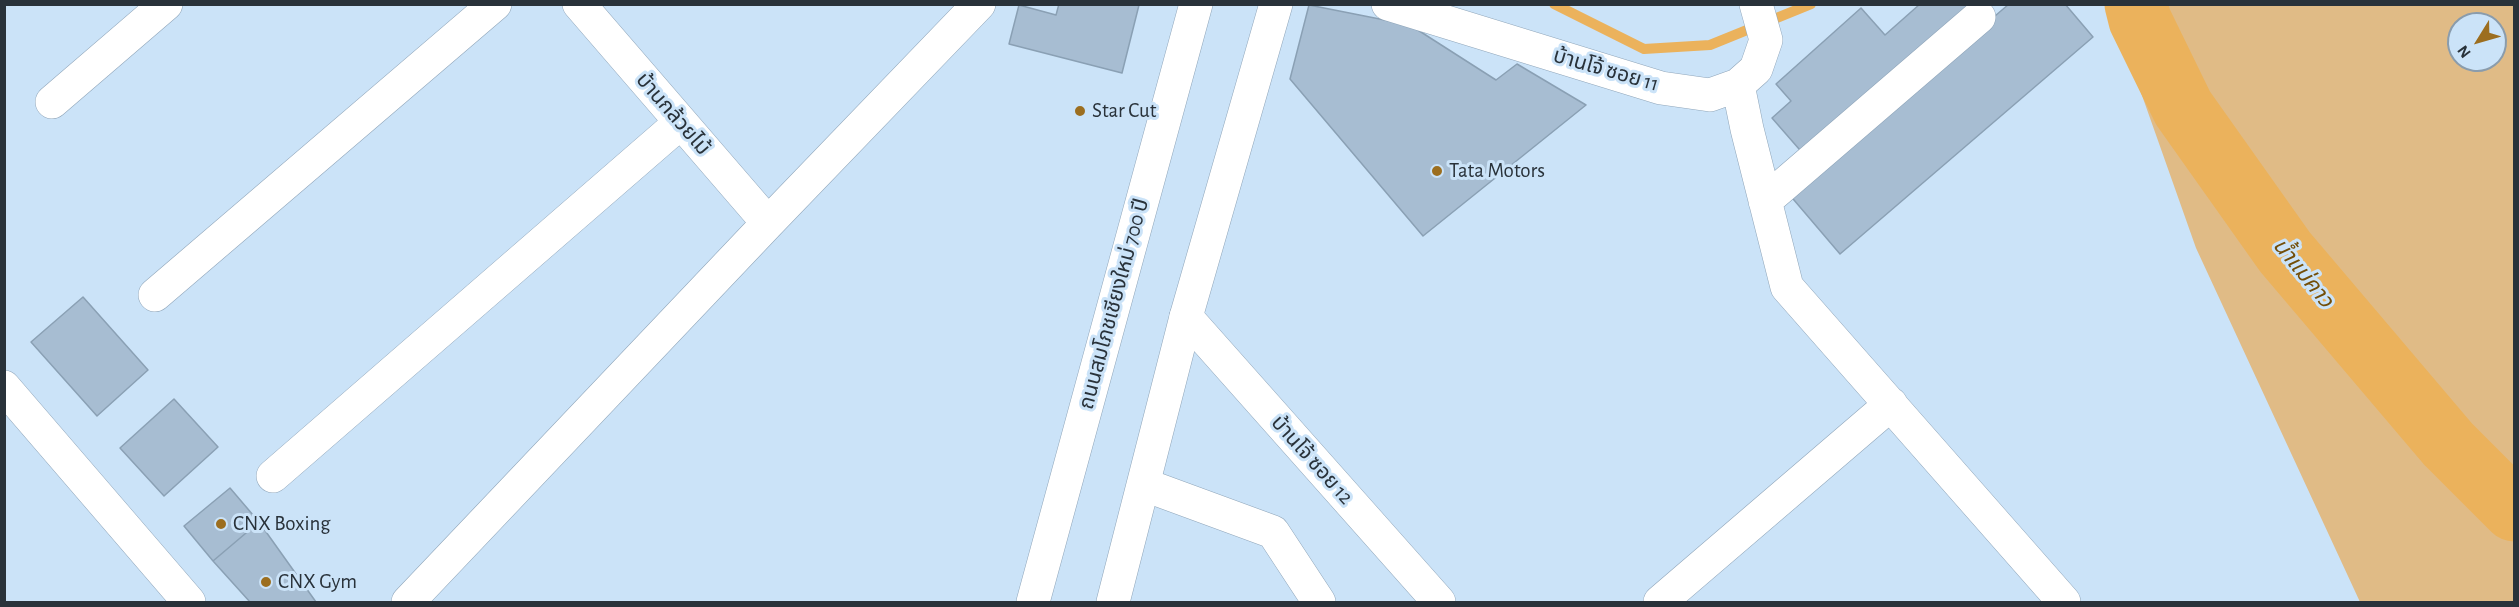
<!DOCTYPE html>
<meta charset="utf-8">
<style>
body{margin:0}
#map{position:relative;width:2519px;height:607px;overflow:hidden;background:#cbe3f8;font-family:"Alegreya Sans",sans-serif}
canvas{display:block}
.frame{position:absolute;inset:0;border:6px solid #29323a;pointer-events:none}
.north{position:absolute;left:2447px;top:12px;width:60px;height:60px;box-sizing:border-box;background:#cbe3f8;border:2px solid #8a9cac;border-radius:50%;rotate:233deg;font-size:16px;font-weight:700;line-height:24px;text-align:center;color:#29323a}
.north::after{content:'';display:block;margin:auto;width:21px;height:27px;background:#9c6e1f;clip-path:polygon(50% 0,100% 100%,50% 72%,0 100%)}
</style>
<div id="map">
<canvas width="2519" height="607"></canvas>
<div class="frame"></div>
<div class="north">N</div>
</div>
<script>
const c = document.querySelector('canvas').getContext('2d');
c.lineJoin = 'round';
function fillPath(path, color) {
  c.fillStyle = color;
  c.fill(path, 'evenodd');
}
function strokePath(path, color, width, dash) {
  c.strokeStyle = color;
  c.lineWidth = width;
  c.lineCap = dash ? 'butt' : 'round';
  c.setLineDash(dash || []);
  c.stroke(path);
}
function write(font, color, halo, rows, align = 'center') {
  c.font = font + ' "Alegreya Sans","Noto Sans Thai",sans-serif';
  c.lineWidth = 6;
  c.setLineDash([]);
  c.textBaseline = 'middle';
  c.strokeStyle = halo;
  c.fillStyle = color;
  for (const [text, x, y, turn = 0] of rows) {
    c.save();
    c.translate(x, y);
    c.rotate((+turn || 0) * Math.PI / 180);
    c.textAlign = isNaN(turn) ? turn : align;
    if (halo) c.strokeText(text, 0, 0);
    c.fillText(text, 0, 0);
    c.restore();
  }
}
const green = new Path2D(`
 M2110,5H2514V602H2360L2196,248ZM2459,24H2495V60H2459Z`);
const stream = new Path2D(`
 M1554,4L1644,49L1710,45L1811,4`);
const river = new Path2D(`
 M2136,4L2140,20L2183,108L2285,252L2448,444L2514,510`);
const building = new Path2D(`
 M1059,4L1139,5L1122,73L1009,44L1019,5L1056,15Z
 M1920,4H1978L1806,157L1772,118L1791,101L1776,84L1861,8L1885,35Z
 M2009,4H2065L2093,37L1840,254L1788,193Z
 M1309,5L1410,25L1496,80L1517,64L1586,105L1423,236L1290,79Z
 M83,297L148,370L97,416L31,342Z
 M174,399L218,447L164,496L120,448Z
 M230,488L259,522L213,561L184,526Z
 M259,522L316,602H250L213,561Z`);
const minor = new Path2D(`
 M579,4L768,223
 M1388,4L1661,88L1710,95L1738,85L1756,69L1766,40L1756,4
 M1738,85L1747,129L1787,287L2064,602
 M52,102L166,4
 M1765,201L1979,17
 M155,295L495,4
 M1186,317L1439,602
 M4,387L189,602
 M273,476L680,123
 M1145,485L1273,532L1319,602
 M408,602L768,223L979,4
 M1660,602L1891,404`);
const major = new Path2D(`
 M1033,602L1196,4
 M1113,602L1186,317L1276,4`);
const markers = [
 [1080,111,6,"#9c6e1f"],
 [1437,171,6,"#9c6e1f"],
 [221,524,6,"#9c6e1f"],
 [266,582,6,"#9c6e1f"]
];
const streetNames = [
 ["บ้านโจ้ ซอย 11",1606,70,16],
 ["บ้านกล้วยไม้",673,114,49],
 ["ถนนสมโภชเชียงใหม่ 700 ปี",1114,304,-75],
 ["บ้านโจ้ ซอย 12",1312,460,48]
];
const poiNames = [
 ["Star Cut",1092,111],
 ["Tata Motors",1449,171],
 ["CNX Boxing",233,524],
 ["CNX Gym",278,582]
];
const waterNames = [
 ["น้ำแม่คาว",2303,273,51]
];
fillPath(green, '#e0bb86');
strokePath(stream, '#ebb25c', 10);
strokePath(river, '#ebb25c', 63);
fillPath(building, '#a7bdd2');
strokePath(building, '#8aa0b4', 1.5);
strokePath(minor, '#90a6ba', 34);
strokePath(major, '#90a6ba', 34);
strokePath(minor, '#fff', 33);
strokePath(major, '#fff', 33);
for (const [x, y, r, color] of markers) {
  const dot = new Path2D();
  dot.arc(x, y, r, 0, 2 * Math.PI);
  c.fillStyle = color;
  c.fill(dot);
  strokePath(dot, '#cbe3f8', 2);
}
write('21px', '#29323a', '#cbe3f8', streetNames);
write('21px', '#29323a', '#cbe3f8', poiNames, 'left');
write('italic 22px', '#734e08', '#cbe3f8', waterNames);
</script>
